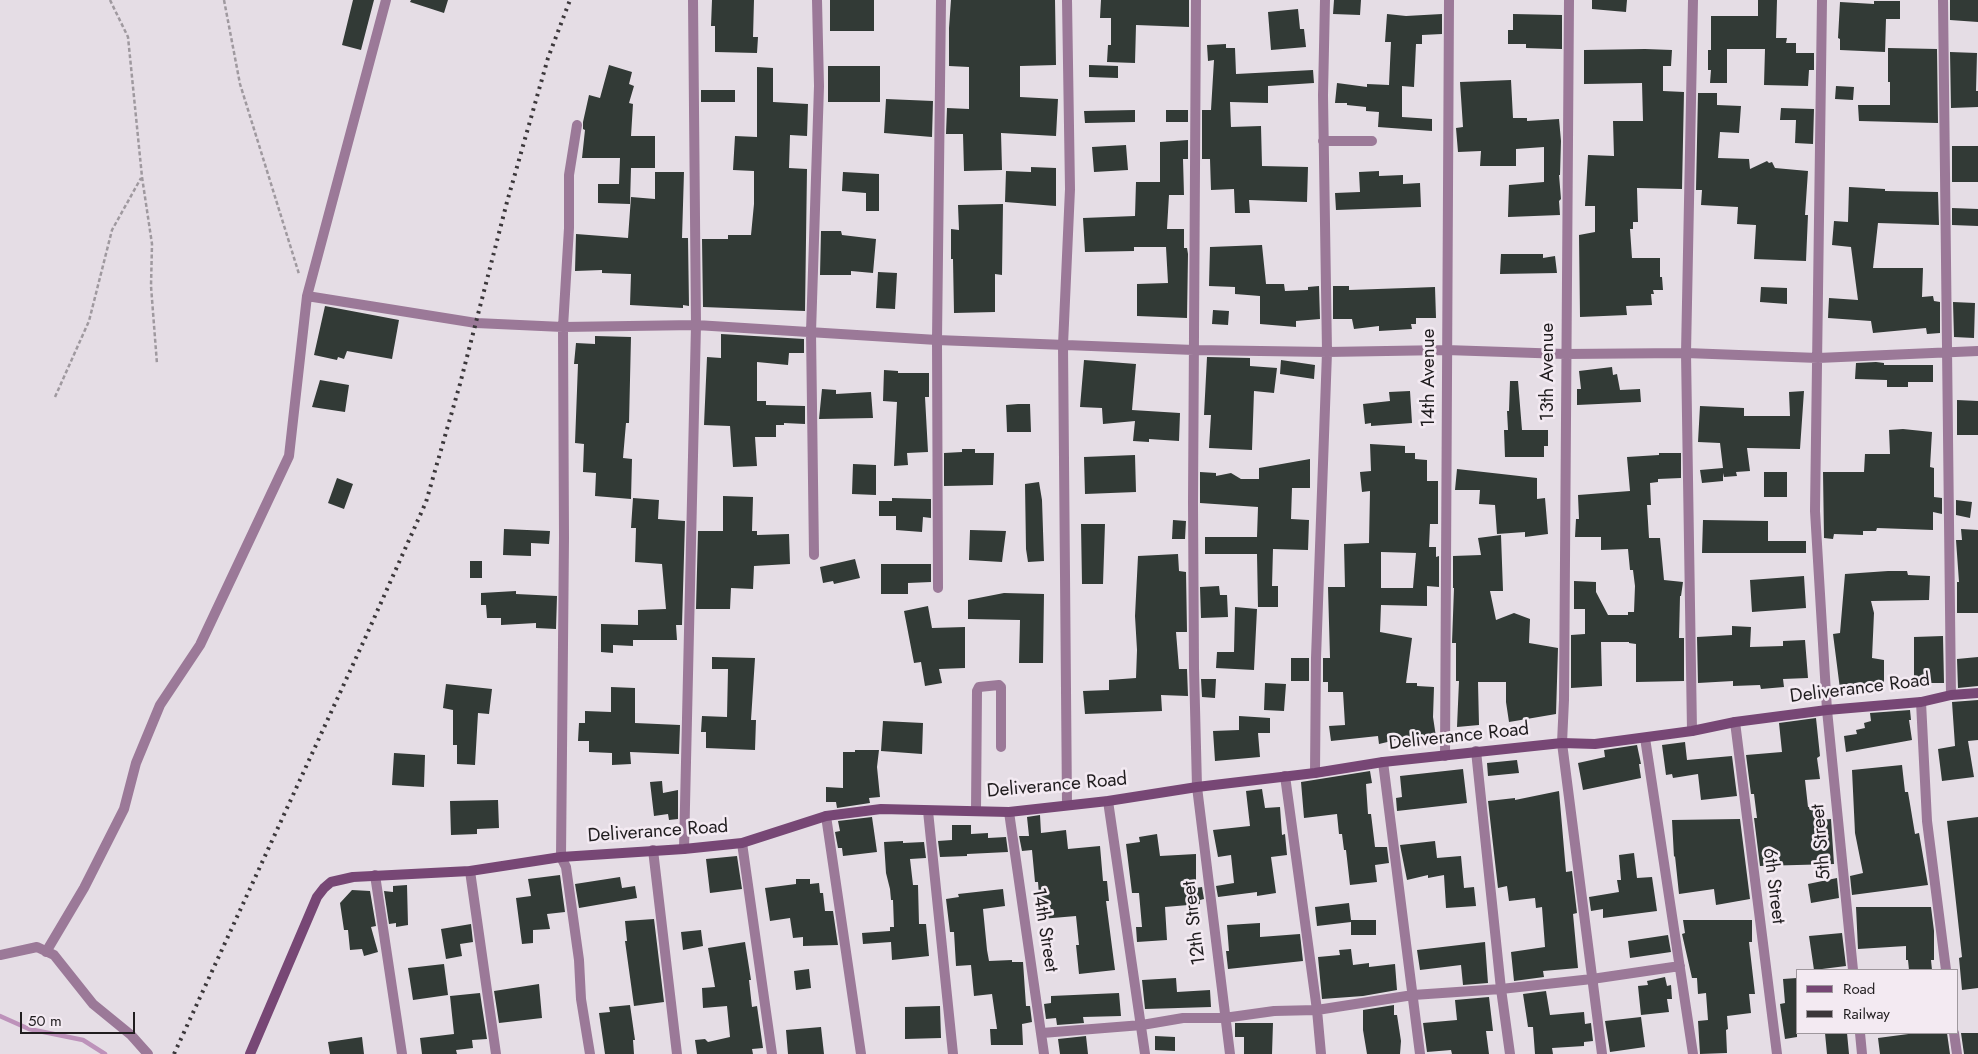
<!DOCTYPE html>
<style>
body{margin:0}
#map{position:relative;width:1978px;height:1054px;overflow:hidden;background:#e5dde5;font-family:Jost,sans-serif}
canvas{display:block}
.legend{position:absolute;left:1796px;top:969px;width:162px;height:65px;box-sizing:border-box;background:#f3eaf2;border:1px solid #9f989e;margin:0;padding:6px 9px;list-style:none;font-size:15px;color:#201d1f}
.legend li{display:flex;align-items:center;gap:10px;height:25px}
.legend b{width:25px;border:1px solid #9f989e}
.scale{position:absolute;left:20px;top:1012px;width:115px;height:22px;box-sizing:border-box;border:2px solid #201d1f;border-top:0;padding-left:6px;font-size:15px;line-height:18px;white-space:nowrap;color:#201d1f;-webkit-text-stroke:4px #f3eaf2;paint-order:stroke}
</style>
<div id="map">
<canvas width="1978" height="1054"></canvas>
<ul class="legend">
<li><b style="height:6px;background:#774775"></b>Road</li>
<li><b style="height:6px;background:#3b373a"></b>Railway</li>
</ul>
<div class="scale">50 m</div>
</div>
<script>
const c = document.querySelector('canvas').getContext('2d');
c.lineJoin = 'round';
function strokePath(path, color, width, dash) {
  c.strokeStyle = color;
  c.lineWidth = width;
  c.lineCap = dash ? 'butt' : 'round';
  c.setLineDash(dash || []);
  c.stroke(path);
}
function fillPath(path, color) {
  c.fillStyle = color;
  c.fill(path, 'evenodd');
}
function write(font, color, halo, rows, align = 'center') {
  c.font = font + ' Jost,sans-serif';
  c.lineWidth = 5;
  c.setLineDash([]);
  c.textBaseline = 'middle';
  c.strokeStyle = halo;
  c.fillStyle = color;
  for (const [text, x, y, turn = 0] of rows) {
    c.save();
    c.translate(x, y);
    c.rotate((+turn || 0) * Math.PI / 180);
    c.textAlign = isNaN(turn) ? turn : align;
    if (halo) c.strokeText(text, 0, 0);
    c.fillText(text, 0, 0);
    c.restore();
  }
}
const stream = new Path2D(`
 M0,1016L29,1029L83,1040L105,1054`);
const building = new Path2D(`
 M353,0H374L361,50L342,45Z
 M411,0H448L444,13L410,2Z
 M712,0H754L753,37H758L757,53L715,52V26H711Z
 M830,0H874V31H830Z
 M951,0H1055L1056,65L1020,66V97L1058,99L1056,136L1001,133L1002,170L964,171L963,134H946L947,108L969,109V67L949,66V28Z
 M1101,0H1189V27L1136,25L1135,63L1107,62L1108,45H1111V18H1100Z
 M1334,0H1361L1360,15L1333,14Z
 M1592,0H1627L1626,12L1592,9Z
 M1758,0H1777L1776,38H1787L1786,43H1796V53H1814V70H1809L1808,86L1764,85L1765,49H1727V83H1710L1711,70H1708V50H1711V16H1758Z
 M1950,0H1978V22L1950,20Z
 M1874,1H1900V19H1886L1885,52L1840,50V39L1838,38L1840,2L1874,4Z
 M1298,9L1300,29H1304L1306,47L1271,50L1268,12Z
 M1387,14L1406,16L1442,14V34L1422,35V44H1416L1414,87L1402,86V117L1432,119V131L1378,127L1379,112L1366,111V107L1347,105V103H1335L1337,83L1367,87V84L1389,85L1391,42H1385Z
 M1513,14L1562,15V49L1526,48V44H1508V30H1513Z
 M1226,44V48H1235L1236,74L1313,70L1314,83L1268,86V103L1230,102L1231,127L1261,126L1262,166L1308,167L1307,202L1249,200L1250,213H1235L1234,189L1211,190L1210,159H1202V110H1211L1214,60L1208,61L1207,45Z
 M1888,48L1937,49L1938,123L1859,121L1858,105H1890V82H1888Z
 M1645,49L1672,50L1671,66H1663V91L1684,92L1682,189L1637,188L1638,222H1633V229H1630L1632,258H1660V277H1662L1663,290H1653L1654,294H1651L1652,305L1626,306L1627,315L1580,317L1579,235L1595,232V206H1585L1588,155L1614,156L1613,121H1643L1642,83L1584,84V50Z
 M1950,52L1977,53L1976,91H1978V107L1951,108Z
 M609,65L632,72L629,84L634,86L629,103L633,104L631,136H655V168H631L630,204L598,203V184H619L620,158H582L585,130L583,129V122L589,95L600,98Z
 M1089,65L1118,66V78L1089,77Z
 M828,66H880V102H828Z
 M757,67L773,68V102L808,104L807,136L790,135L789,168L807,169L805,311L703,307L702,239H728V235H751L754,204V171L733,170L735,136L757,137Z
 M1511,80L1513,118H1527V121L1559,119L1561,141L1560,175H1559L1561,199L1559,201L1560,215L1508,217L1509,185L1544,182V147L1516,149V166H1480L1481,151L1458,152L1456,128L1463,127L1460,82Z
 M1836,86L1854,87L1853,100L1835,99Z
 M701,90H735V102H701Z
 M1698,93H1717V105L1741,106L1739,133L1720,132L1718,158L1749,159L1750,169L1767,161L1769,163L1772,162L1775,168L1808,171L1805,215H1808L1806,261L1754,259L1756,225L1737,224L1738,207L1701,205L1702,190H1696Z
 M886,99L933,101L932,137L884,133Z
 M1781,108L1814,109L1813,144L1795,143L1796,120H1780Z
 M1135,110V122L1085,123L1084,111Z
 M1166,110H1188V122H1166Z
 M1188,140V159H1183L1184,195H1169L1167,229H1184V248H1187L1188,254L1187,318L1137,316V284L1168,283L1166,247H1134V251L1085,252L1083,218L1135,216L1136,182H1160V142Z
 M1126,145L1128,170L1094,172L1092,147Z
 M1952,146H1978V182H1952Z
 M1031,167L1056,168V206L1005,202L1006,171L1031,172Z
 M1379,171V176L1403,175V184L1420,183L1421,207L1336,210L1335,193L1360,192L1359,172Z
 M655,172H684L682,238H688L689,306L683,305V308L630,305L631,274L602,273V270L575,271L576,234L628,238L631,197L655,199Z
 M843,172L879,174V211H866V193L842,191Z
 M1849,187L1885,189V191L1938,192L1939,225L1878,223L1873,268H1923L1922,297L1933,296L1934,301L1940,302V333L1927,334L1926,328L1873,333L1871,321L1828,318L1829,298L1858,300L1851,247L1832,245L1834,221L1848,222Z
 M1003,204L1002,275L995,274V312L954,313L953,259H951V229L959,230L958,205Z
 M1952,208L1978,209V226L1952,225Z
 M821,231H841L842,235L876,239L873,273L851,271V275H820Z
 M1262,245L1266,284H1284L1285,291L1308,290V287L1319,286L1320,319L1296,321V327L1260,324V296L1235,294V287L1209,286L1210,247Z
 M1501,254H1543V258L1555,256L1557,273L1500,274Z
 M878,272L897,273L895,309L876,308Z
 M1333,286H1349V290L1435,287L1436,318H1416V324H1411L1412,329L1379,331V326L1354,329L1352,319H1333Z
 M1761,287L1787,288V304L1760,302Z
 M1953,302L1975,303L1974,338L1954,337Z
 M325,306L399,320L392,359L347,351L344,359L338,357L337,360L314,355Z
 M1213,310L1229,311L1228,325L1212,324Z
 M721,334L804,339V353H789L788,365L757,362V401H766V405L805,406V424L784,423V425H776V437H755L757,466L733,467L730,426L704,425L707,357L721,358Z
 M595,336L631,337L629,423H626L623,458L632,459L631,499L595,496L596,473L583,472L584,444L575,443L578,364H574L576,343L595,344Z
 M1207,357L1250,358V366L1277,368L1274,393L1254,391L1252,450L1209,448L1211,415H1204Z
 M1084,360L1136,364L1132,410L1180,413L1179,441L1149,439V442L1133,441L1135,421L1103,424L1102,408L1080,407Z
 M1281,360L1315,365L1314,379L1280,374Z
 M1876,362L1884,363V365H1933V382H1908V387H1887V380L1855,379L1856,363Z
 M1612,367L1613,375L1617,374L1620,390L1640,389L1641,402L1577,405V389H1581L1579,371Z
 M884,370L898,371V373H929V397H925L928,452L907,453L908,465L894,466L897,402L883,401Z
 M320,380L349,385L345,412L312,407Z
 M1510,381H1518L1522,430H1548V446H1544V457H1505L1504,430H1508L1507,411H1509Z
 M822,389L836,390V394L871,392L873,418L819,419Z
 M1410,391L1412,423L1371,426V423L1365,424L1363,404L1390,401L1389,392Z
 M1804,391L1800,449L1747,448L1750,471L1736,472L1737,476L1724,477L1723,473V481L1702,483L1700,470L1723,468L1720,443L1698,442L1700,406L1744,408V416H1790L1789,392Z
 M1957,400L1978,401V435H1957Z
 M1018,404H1030L1031,432H1007L1006,405Z
 M1903,429L1932,432L1930,467L1934,468V497L1942,498V514L1933,512V530L1877,528L1876,531H1863V535L1834,534L1833,539L1824,538L1823,472H1864L1865,454H1890L1889,430Z
 M1370,444L1405,446V453H1415V459L1427,460V481H1438V524H1430L1429,547H1436V557L1439,556V587L1427,586V606L1381,605L1380,632L1412,638L1406,683H1417V686L1434,687L1433,717L1436,737L1400,739L1379,744L1378,736L1331,741L1329,726L1345,725L1343,692H1328V682H1323V658H1330L1328,587H1345L1344,544L1369,543L1370,491L1362,492L1360,472L1371,471ZM1381,552L1416,553L1413,588H1381Z
 M962,449H975V453H994L993,485L944,486V453L962,452Z
 M1659,453H1681V478L1658,479V482L1650,483L1651,505H1647L1649,538H1660L1664,580L1683,582L1681,596H1680L1679,638H1684V681L1636,682V644L1629,643V642H1601L1602,686L1571,688V635L1585,634V609H1574V581L1596,582V592L1608,615H1628V612H1634L1635,586L1633,570H1630L1628,549L1601,550V537H1575L1576,519H1579L1578,495L1630,491L1627,457L1659,455Z
 M1135,455L1136,492L1085,494L1084,457Z
 M1310,459V488H1292L1291,519L1309,520L1308,550L1273,549L1272,586H1278V607H1258L1257,554H1205V537H1257L1258,507L1200,503V472L1216,473V476L1231,473L1241,479H1259V468Z
 M853,464L876,465V495L852,494Z
 M1457,469L1537,478V499L1545,498L1548,534L1525,537V532L1497,534L1495,505L1479,504L1480,490H1455Z
 M1764,472H1787V497H1764Z
 M337,478L353,484L344,509L328,503Z
 M1039,482L1042,500L1044,561L1028,562L1026,549L1025,484Z
 M723,496L753,497L752,531H757V535L789,534L790,564L754,566L753,589L731,588L730,609H696L698,531H723Z
 M633,498L659,500L658,519L685,521L682,625H676L677,640H633V646L613,645V653L601,652V624L638,625V610L666,609L662,564L635,562L636,528H631Z
 M892,498L931,499V518L923,517L922,532L896,530V516H879V501H892Z
 M1956,500L1972,502L1970,518L1956,515Z
 M1173,520L1186,521L1185,539H1172Z
 M1703,520L1768,521V541H1806V553H1702Z
 M1081,524H1105L1103,584H1082Z
 M504,529L550,531L549,544L531,543V556L503,555Z
 M1961,529L1978,530V613H1957V582H1959L1956,540H1962Z
 M970,530L1006,531L1002,562L969,560Z
 M1501,535L1503,591H1490L1496,620L1514,613L1530,619L1529,643L1558,648L1556,714L1509,722L1506,702V682H1478L1479,725L1457,727L1459,681H1456V643H1452L1454,588H1453V556L1481,555L1478,538Z
 M1178,554L1179,571L1186,572L1187,632H1176L1179,669H1187L1188,696L1161,695L1162,711L1085,714L1083,691L1109,690V680L1136,678L1137,650L1135,616L1138,556Z
 M855,559L860,578L834,584L833,581L823,583L820,567Z
 M470,561H482V578H470Z
 M881,564H931V582L908,583V594H881Z
 M1888,571H1907L1908,575L1930,576L1929,600L1871,601L1874,613L1872,658L1884,660V682L1840,689L1833,634L1840,633L1845,574Z
 M1804,576L1806,608L1752,612L1750,580Z
 M1219,586L1220,595H1227L1228,617L1201,618L1200,587Z
 M516,591V594L557,596L556,629L536,628V623L501,625V618H487L486,605H481V593Z
 M1004,593L1044,594L1043,663H1019L1020,620L968,619V600Z
 M928,606L932,628L965,627V668L939,669L942,683L925,686L921,662L914,663L904,611Z
 M1235,607L1257,609L1254,670L1216,668L1217,652H1234Z
 M1732,626L1751,627L1750,647L1783,646V641L1805,640L1808,678L1783,679L1784,687L1761,689L1760,685L1733,686V681L1698,683L1697,637L1732,635Z
 M1943,636L1944,683H1927L1926,688L1914,686V637Z
 M712,657L755,658L751,720H756L755,750L706,748V732H701L702,716L727,717L728,669H712Z
 M1978,657V686L1958,688L1957,659Z
 M1291,658H1309V681H1291Z
 M1201,679H1216L1215,698L1202,697Z
 M1265,683L1286,684L1284,711L1264,710Z
 M446,684L492,689L489,714L478,713L475,765L457,764V745H453V710L443,708Z
 M611,687L635,688V723L680,725L679,754L630,752L631,764L612,765V753L589,752V741H578L579,723H585V711L611,712Z
 M1978,700V740L1968,741L1974,777L1942,781L1938,749L1955,746L1952,702Z
 M1910,710L1911,720H1909L1912,740L1846,752L1844,736L1857,734L1856,730L1865,728L1864,723L1871,721L1870,713Z
 M1239,716L1270,718V733H1258L1260,757L1215,761L1213,731L1239,730Z
 M1816,718L1820,756L1817,758L1820,779L1805,780L1808,807L1818,806L1820,820L1831,819L1834,864L1760,866L1754,818H1757L1754,794H1751L1746,755L1782,752L1779,723Z
 M883,721L923,723L922,754L881,751Z
 M1685,742L1687,760L1732,756L1737,796L1701,800L1698,774L1673,778L1672,774L1666,775L1662,745Z
 M1637,745L1641,764H1639L1641,778L1583,790L1578,763L1605,757L1604,750Z
 M855,750H879L877,767L880,797L869,798L870,803L837,808L836,802H826V787L843,788V752H855Z
 M394,753L425,755L424,787L392,785Z
 M1517,760L1519,773L1488,776L1487,763Z
 M1902,765L1905,792H1908L1915,834L1919,833L1928,885L1852,895L1850,876L1863,873L1855,833L1852,770Z
 M1463,769L1467,803L1397,811L1396,798L1402,797L1400,776Z
 M1370,771L1372,783L1366,784L1368,814H1371L1375,847H1387L1389,863L1375,865L1377,882L1350,885L1346,850H1344L1342,834H1339L1337,814L1304,818L1301,782Z
 M662,781L663,793L678,790V819L669,820L668,814L654,816L650,782Z
 M1262,789L1265,808L1280,807L1282,835L1285,834L1287,855L1271,857L1276,893L1257,896V892L1218,897L1216,886L1234,883L1231,855L1218,857L1213,830L1250,826L1246,791Z
 M1559,791L1566,872L1572,871L1577,913L1573,914L1578,968L1543,971L1544,977L1514,981L1511,952L1545,947L1542,907L1536,908L1535,898L1509,901L1507,886L1498,888L1488,801L1515,798V800Z
 M498,800L499,828L477,829V834L451,835L450,801Z
 M1040,815L1041,833L1066,830L1068,849L1100,846L1103,881H1107L1109,901H1106L1115,970L1079,974L1076,945H1079L1076,916L1041,919L1038,882H1035L1032,850L1022,851L1019,836H1029L1027,817Z
 M872,817L877,852L843,856L842,848H838L835,832L840,831L838,821Z
 M1978,817V988L1962,990L1959,958L1962,957L1947,821Z
 M1740,819L1750,899L1716,905L1714,889L1679,894L1675,856L1674,857L1672,820Z
 M952,825H971V834L988,833V838L1006,837L1008,852L967,854V856L940,857L938,841L952,840Z
 M1157,834L1160,856L1196,854V888L1202,887L1204,899L1200,900V904L1165,907L1167,940L1137,942L1136,927H1142L1139,893H1132L1126,844L1140,842L1139,837Z
 M903,841V843L924,842L926,858L910,859L913,885H918L919,924H926L929,956L892,960L891,942L863,944L862,933L890,931V927H894L893,900H891L890,889L886,873L884,842Z
 M1435,841L1437,858L1461,856L1464,888L1474,887L1476,906L1446,908L1444,875L1428,878V875L1407,880L1400,845Z
 M1634,853L1637,878L1652,877L1657,911L1603,918V909L1591,911L1589,897L1619,892L1617,880H1621L1619,855Z
 M737,856L742,889L710,893L706,859Z
 M560,875L565,912L547,914L550,929L533,930V943L522,944L516,898L531,896L528,879Z
 M620,877L622,888L635,886L637,898L579,908L575,884Z
 M1837,878L1839,898L1811,903L1808,884Z
 M796,879H810V884L819,883L820,893H823L825,911H833L838,945L803,946V937L793,938L790,918L770,921L765,888L796,884Z
 M407,885L408,925L396,927V923L389,924L384,891L393,892V886Z
 M1003,889L1005,906L983,909L987,950L989,961L1012,960V962H1023L1026,1006H1030L1032,1022L1022,1024L1023,1045H991L990,1029H997L992,994L974,996L971,965L956,966L954,932H950L946,899L959,897L958,894Z
 M352,890L370,891L376,926L371,927L378,952L364,956L362,949L350,950L348,930H344L340,903Z
 M1349,903L1351,920H1376V935H1351V922L1317,926L1315,907Z
 M1856,907H1931L1934,931V960H1931L1932,970H1909L1908,960H1906V946L1858,949Z
 M654,919L664,1002L634,1006L625,941H627L625,921Z
 M1683,920H1752V942H1749L1755,994H1749L1751,1013L1727,1016L1728,1029L1726,1030L1727,1053L1700,1054L1698,1021L1708,1020L1706,993L1698,994L1697,978H1692L1682,934L1685,933Z
 M1260,923V937L1300,934L1303,961L1228,969L1226,951H1229L1227,925Z
 M471,924L473,942L460,944L462,956L446,959L441,929Z
 M701,930L703,946L683,950L681,932Z
 M1842,933L1846,966L1814,970L1809,936Z
 M1668,935L1671,952L1630,958L1628,941Z
 M745,942L751,980H749L752,1007L757,1006L763,1048L752,1049L753,1054H697L695,1040L705,1039L708,1042L730,1037L727,1006L703,1008L702,988L715,987L708,948Z
 M1485,942L1488,983L1463,985L1461,965L1420,970L1417,950Z
 M1351,949L1353,965L1369,963V967L1395,964L1397,990L1363,996L1322,999L1318,957L1340,955L1339,950Z
 M444,964L448,995L413,1000L408,968Z
 M809,969L811,988L796,990L794,971Z
 M1665,977L1667,986L1671,985L1672,999H1667L1669,1012L1641,1015L1638,986L1648,985L1647,981Z
 M1176,978L1177,992L1210,990L1211,1007L1145,1009L1142,980Z
 M1797,978V1037L1785,1039L1780,1004L1785,1003L1783,979Z
 M539,984L542,1018L499,1023L494,991Z
 M1546,991L1550,1015L1584,1012L1585,1024L1591,1023L1593,1041L1584,1042V1046L1552,1048L1553,1054H1535L1533,1027H1528L1523,994Z
 M480,993L487,1039L472,1040L473,1048L456,1050L457,1054H422L420,1038L454,1034L450,996Z
 M1119,993L1121,1016L1083,1017L1084,1023L1057,1025L1056,1018L1046,1019L1044,1004L1051,1003V996Z
 M1489,997L1493,1031H1486L1489,1054H1452L1451,1050L1427,1052L1423,1023L1457,1020L1455,1000Z
 M630,1005L635,1040H633L634,1054H605L599,1013L610,1012L609,1007Z
 M1394,1005V1015H1397L1401,1041L1400,1054H1367L1363,1030V1010Z
 M940,1006L941,1038L905,1039V1007Z
 M1641,1017L1645,1047L1610,1052L1605,1021Z
 M1235,1023H1273L1272,1054H1244V1037H1235Z
 M821,1027L824,1054H788L786,1030Z
 M1825,1033H1847L1849,1054H1827Z
 M1916,1033H1947L1950,1054H1880L1878,1038Z
 M1961,1033H1978V1054H1964Z
 M1086,1036L1088,1054H1060L1058,1039Z
 M1155,1036L1175,1037V1051L1155,1050Z
 M362,1037L364,1054H330L328,1042Z`);
const path = new Path2D(`
 M110,0L128,37L142,177L152,244L151,286L157,364
 M224,0L240,84L299,274
 M55,397L89,321L112,230L141,178`);
const street = new Path2D(`
 M1067,0L1070,189L1063,345L1067,805
 M1196,0L1193,502L1194,668L1197,787L1230,1054
 M1569,0L1564,700L1562,743L1602,1054
 M1822,0L1815,511L1827,710L1853,970
 M1943,0L1951,695
 M577,125L569,175V228L563,327L564,538L561,857L566,867L579,960L581,999L590,1054
 M1323,141H1372
 M307,296L476,323L563,327L696,325L937,340L1194,350L1327,352L1446,350L1565,354L1686,353L1818,358L1978,351
 M814,555L811,332L819,86L817,0
 M938,588L937,340L941,0
 M1921,702L1927,821L1946,970
 M1735,722L1777,1054
 M1692,731L1686,353L1693,0
 M1645,738L1693,1054
 M1476,751L1501,989L1510,1054
 M1445,756L1449,0
 M1383,762L1420,1054
 M1315,773L1316,658L1327,352L1323,95L1325,0
 M1285,776L1317,1010L1321,1054
 M1108,801L1145,1054
 M928,811L953,1054
 M976,811L977,691L979,687L999,685L1001,687V747
 M1009,812L1044,1054
 M826,816L861,1054
 M742,843L772,1054
 M684,849L696,325L693,0
 M653,850L677,1054
 M470,871L496,1054
 M375,875L402,1054
 M46,952L84,888L124,809L136,763L160,705L200,645L289,456L307,296L386,0
 M0,955L37,947L54,955L93,1004L131,1035L148,1054
 M1042,1033L1142,1025L1183,1018H1224L1274,1011L1317,1010L1413,995L1501,989L1592,979L1680,966
 M1860,1033L1862,1054
 M1954,1033L1957,1054`);
const secondary = new Path2D(`
 M250,1054L317,897L324,888L331,882L353,877L470,871L561,857L684,849L742,843L826,816L881,809L1009,812L1108,801L1197,787L1315,773L1383,762L1562,743L1595,744L1692,731L1735,722L1827,710L1921,702L1951,695L1978,693`);
const rail = new Path2D(`
 M174,1054L367,634L426,502L460,384L507,202L548,58L570,0`);
const streetNames = [
 ["13th Avenue",1548,372,-90],
 ["14th Avenue",1429,378,-90],
 ["Deliverance Road",1860,689,-7],
 ["Deliverance Road",1459,737,-6],
 ["Deliverance Road",1057,786,-5],
 ["Deliverance Road",658,832,-4],
 ["5th Street",1822,842,-95],
 ["6th Street",1773,886,83],
 ["12th Street",1195,923,-97],
 ["14th Street",1044,930,81]
];
strokePath(stream, '#bd92ba', 4.5);
fillPath(building, '#323a36');
strokePath(path, '#9f999f', 2.5, [4, 2.5]);
strokePath(street, '#9b7998', 10);
strokePath(secondary, '#774775', 10);
strokePath(rail, '#3b373a', 4, [2.5, 5]);
write('19px', '#201d1f', '#f3eaf2', streetNames);
</script>
